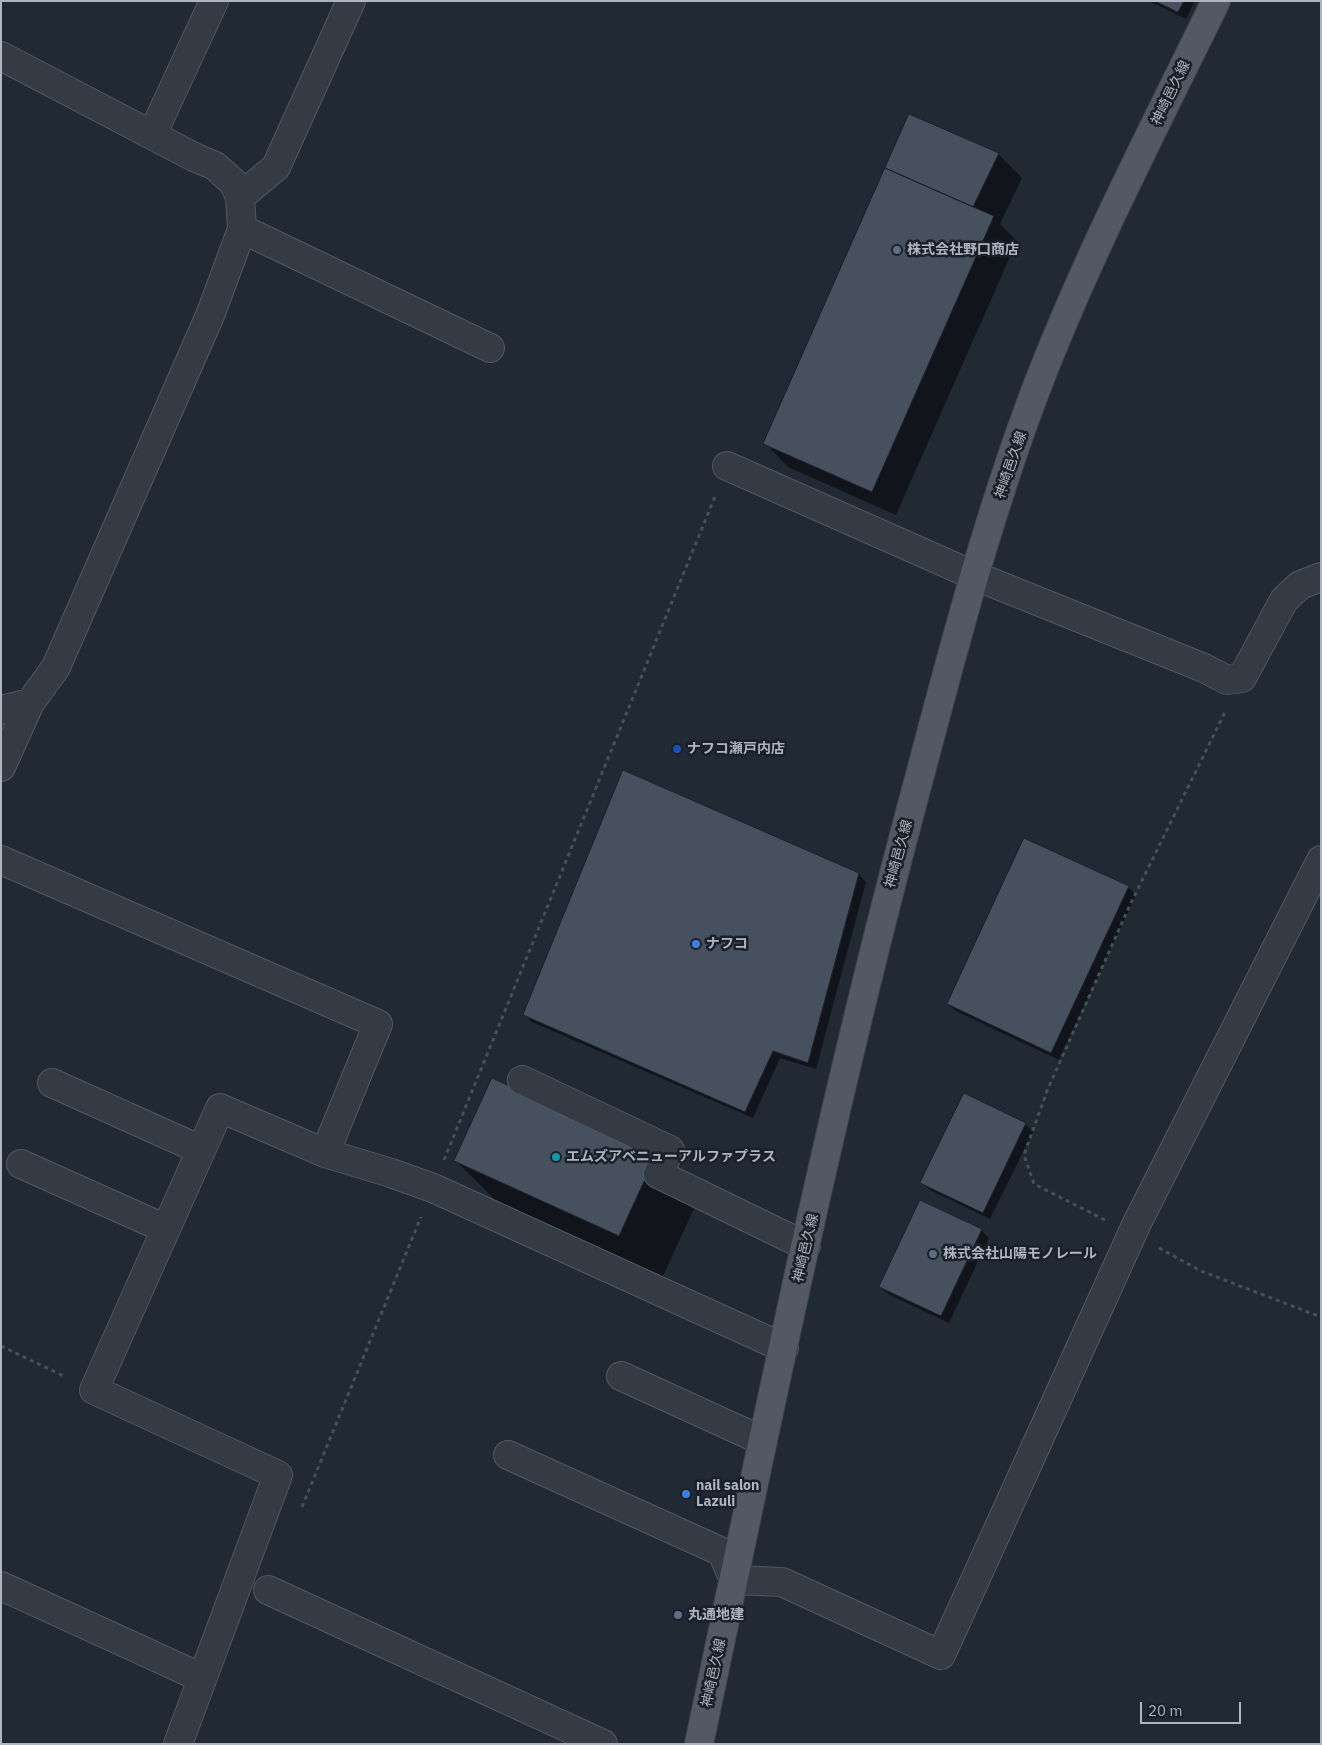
<!DOCTYPE html>
<meta charset="utf-8">
<style>
body{margin:0}
#map{position:relative;width:1322px;height:1745px;overflow:hidden;background:#212934;font-family:"IBM Plex Sans",sans-serif}
canvas{display:block}
.frame{position:absolute;inset:0;border:2px solid #aeb5c2;pointer-events:none}
.scale{position:absolute;left:1140px;top:1702px;width:101px;height:22px;box-sizing:border-box;border:2px solid #aeb5c2;border-top:0;padding-left:6px;font-size:15px;line-height:18px;white-space:nowrap;color:#aeb5c2;-webkit-text-stroke:4px #1a2029;paint-order:stroke}
</style>
<div id="map">
<canvas width="1322" height="1745"></canvas>
<div class="frame"></div>
<div class="scale">20 m</div>
</div>
<script>
const c = document.querySelector('canvas').getContext('2d');
c.lineJoin = 'round';
function fillPath(path, color) {
  c.fillStyle = color;
  c.fill(path, 'evenodd');
}
function strokePath(path, color, width, dash) {
  c.strokeStyle = color;
  c.lineWidth = width;
  c.lineCap = dash ? 'butt' : 'round';
  c.setLineDash(dash || []);
  c.stroke(path);
}
function write(font, color, halo, rows, align = 'center') {
  c.font = font + ' "IBM Plex Sans","Noto Sans JP",sans-serif';
  c.lineWidth = 5;
  c.setLineDash([]);
  c.textBaseline = 'middle';
  c.strokeStyle = halo;
  c.fillStyle = color;
  for (const [text, x, y, turn = 0] of rows) {
    c.save();
    c.translate(x, y);
    c.rotate((+turn || 0) * Math.PI / 180);
    c.textAlign = isNaN(turn) ? turn : align;
    if (halo) c.strokeText(text, 0, 0);
    c.fillText(text, 0, 0);
    c.restore();
  }
}
const shadow = new Path2D(`
 M1149,1H1195L1186,19Z
 M998,154L1022,178L1000,224L1017,241L896,515L788,467L765,443Z
 M624,772L859,874L866,882L816,1069L780,1058L753,1118L532,1022L524,1014Z
 M1128,887L1136,895L1059,1060L956,1011L948,1004Z
 M1025,1124L1033,1132L990,1219L930,1190L922,1182Z
 M657,1154L700,1196L662,1278L498,1203L455,1160Z
 M981,1230L989,1238L949,1323L888,1294L880,1287Z`);
const building = new Path2D(`
 M1155,1H1184L1178,12Z
 M909,114L999,153L973,207L885,168Z
 M885,168L994,216L872,492L763,444Z
 M623,770L859,873L808,1063L773,1051L745,1112L523,1015Z
 M1024,838L1129,886L1051,1053L947,1004Z
 M492,1078L657,1153L619,1236L454,1161Z
 M964,1093L1026,1123L983,1213L920,1183Z
 M920,1200L982,1229L941,1316L879,1287Z`);
const path = new Path2D(`
 M444,1160L716,494
 M1105,1220L1034,1184L1024,1155L1047,1091L1129,907L1226,710
 M1159,1248L1201,1271L1321,1317
 M1,1346L66,1377
 M302,1507L421,1217`);
const minor = new Path2D(`
 M1,56L194,157L215,166L233,182L240,197L242,229L211,313L56,667L30,703L1,710
 M152,135L214,1
 M240,197L276,167L351,1
 M242,229L490,348
 M727,466L973,575L1204,668L1227,680L1242,678L1284,600L1300,585L1321,577
 M1,767L30,703
 M1,860L378,1024L325,1153L220,1108L94,1390L278,1475L178,1744
 M522,1080L670,1150L658,1174L806,1246
 M52,1083L201,1150
 M325,1153L391,1173L433,1188L784,1348
 M21,1164L166,1229
 M621,1376L763,1441
 M508,1455L722,1552L734,1580L782,1582L941,1655L1137,1223L1321,860
 M1,1586L202,1678
 M268,1590L603,1744`);
const major = new Path2D(`
 M699,1744C765,1430 829,1115 912,805C949,666 984,527 1035,392C1086,258 1153,130 1216,1`);
const markers = [
 [897,250,5,"#5c6f8a"],
 [677,749,5,"#1a4fb4"],
 [696,944,5,"#3f7fe0"],
 [556,1157,5,"#0f9aa8"],
 [933,1254,5,"#5c6f8a"],
 [686,1494,5,"#3f7fe0"],
 [678,1615,5,"#5c6f8a"]
];
const streetNames = [
 ["神崎邑久線",1171,93,-64],
 ["神崎邑久線",1011,465,-71],
 ["神崎邑久線",899,854,-75],
 ["神崎邑久線",806,1248,-77],
 ["神崎邑久線",714,1673,-78]
];
const poiNames = [
 ["株式会社野口商店",907,250],
 ["ナフコ瀬戸内店",687,749],
 ["ナフコ",706,944],
 ["エムズアベニューアルファプラス",566,1157],
 ["株式会社山陽モノレール",943,1254],
 ["nail salon",696,1486],
 ["Lazuli",696,1502],
 ["丸通地建",688,1615]
];
fillPath(shadow, '#0007');
fillPath(building, '#47505e');
strokePath(building, '#1c222b', 1);
strokePath(minor, '#525863', 30);
strokePath(major, '#3e444f', 30);
strokePath(path, '#425255', 3, [4, 4]);
strokePath(minor, '#343b45', 28);
strokePath(major, '#525965', 28);
for (const [x, y, r, color] of markers) {
  const dot = new Path2D();
  dot.arc(x, y, r, 0, 2 * Math.PI);
  c.fillStyle = color;
  c.fill(dot);
  strokePath(dot, '#1a2029', 2);
}
write('14px', '#aeb5c2', '#1a2029', streetNames);
write('bold 14px', '#aeb5c2', '#1a2029', poiNames, 'left');
</script>
